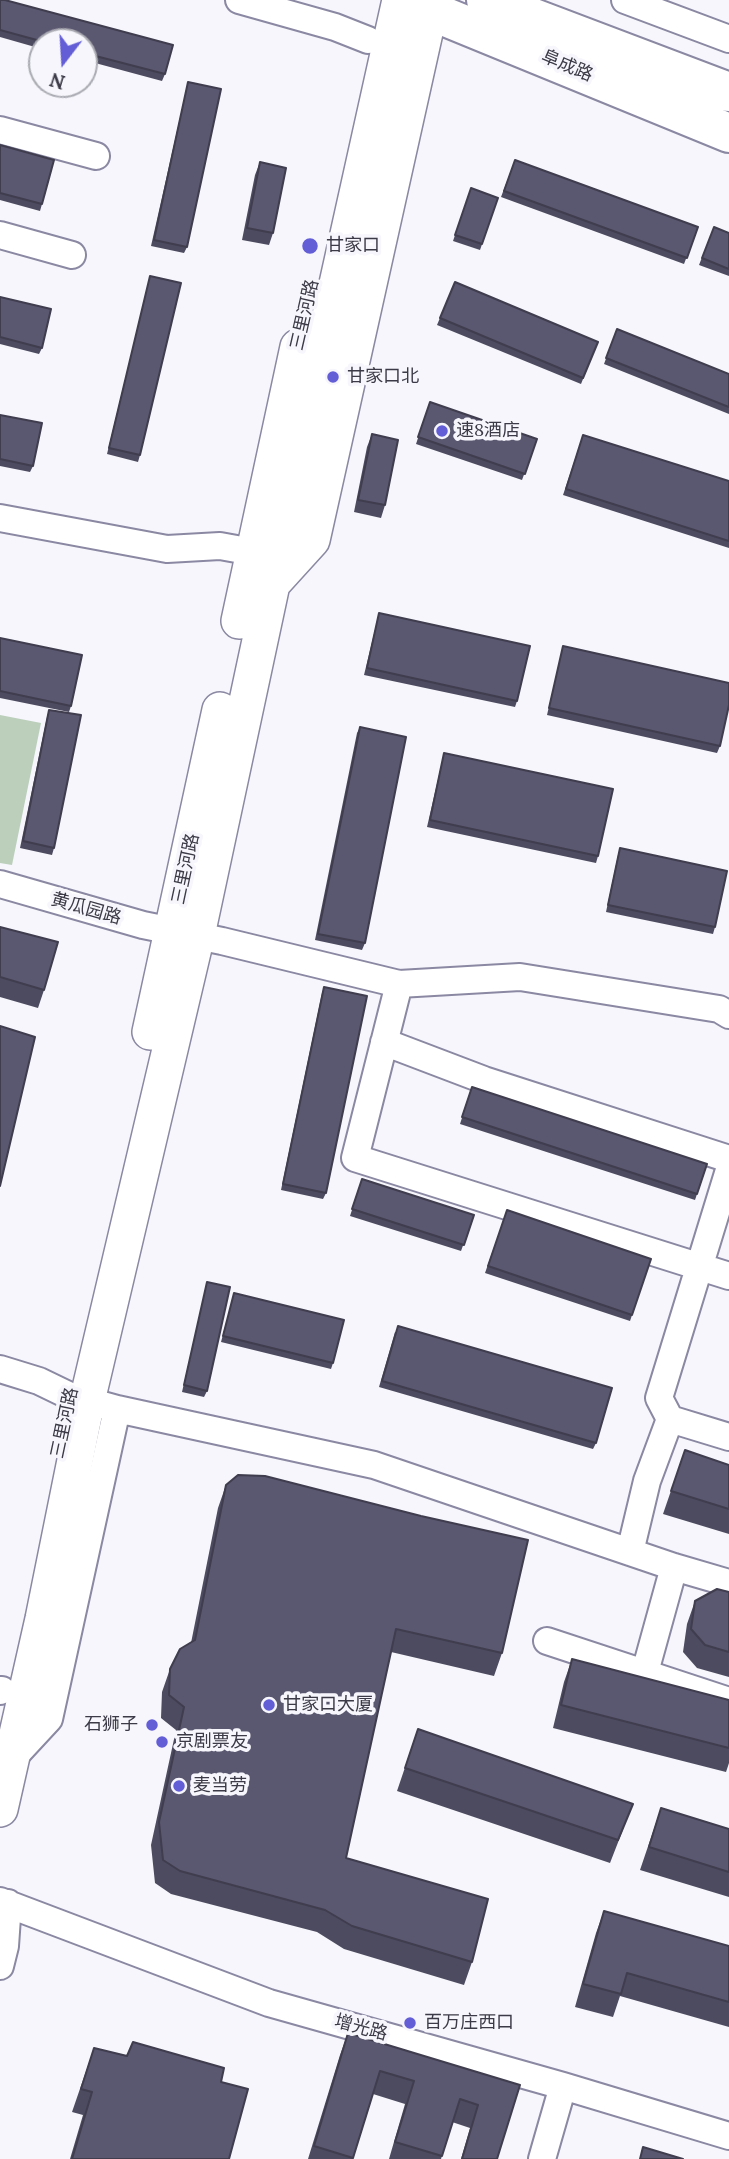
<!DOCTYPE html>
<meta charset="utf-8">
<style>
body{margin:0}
#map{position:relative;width:729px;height:2159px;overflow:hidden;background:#f6f6fc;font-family:Lora,serif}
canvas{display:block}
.north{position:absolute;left:28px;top:28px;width:70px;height:70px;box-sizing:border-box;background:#f6f6fc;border:2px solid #ababb3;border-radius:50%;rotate:197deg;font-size:19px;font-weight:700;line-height:28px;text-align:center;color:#3b3a46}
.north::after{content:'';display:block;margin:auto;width:24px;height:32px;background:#635dd6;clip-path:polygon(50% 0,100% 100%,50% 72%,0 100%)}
</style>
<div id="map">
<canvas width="729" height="2159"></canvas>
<div class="north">N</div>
</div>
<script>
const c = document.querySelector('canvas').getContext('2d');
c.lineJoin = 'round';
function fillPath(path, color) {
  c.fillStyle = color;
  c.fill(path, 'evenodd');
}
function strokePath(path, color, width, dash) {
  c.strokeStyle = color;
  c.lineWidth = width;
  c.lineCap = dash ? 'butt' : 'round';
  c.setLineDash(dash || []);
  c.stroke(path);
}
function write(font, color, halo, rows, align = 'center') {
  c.font = font + ' Lora,"Noto Sans SC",serif';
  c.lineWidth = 7;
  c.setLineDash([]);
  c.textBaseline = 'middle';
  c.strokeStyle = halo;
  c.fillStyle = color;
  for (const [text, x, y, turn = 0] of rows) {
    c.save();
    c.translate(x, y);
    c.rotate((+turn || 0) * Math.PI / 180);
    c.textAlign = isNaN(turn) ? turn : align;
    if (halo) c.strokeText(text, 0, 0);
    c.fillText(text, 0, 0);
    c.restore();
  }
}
const green = new Path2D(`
 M0,715L41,723L12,865L0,863Z`);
const minor = new Path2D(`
 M239,0L335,27L368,40
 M625,0L729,39
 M0,130L96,156
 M0,235L72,255
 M0,518L167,549L220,546L253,552
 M0,884L143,925L222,941L399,984L520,977L719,1009L729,1015
 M399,984L355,1158L729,1276
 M384,1042L484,1080L729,1159
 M0,1369L39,1381L70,1396L117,1409L374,1465L674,1567L729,1583
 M670,1419L729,1437
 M630,1552L647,1481L670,1419L659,1398L729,1170
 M547,1641L729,1701
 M645,1672L674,1567
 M0,1691L2,1690
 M11,1760L49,1719L117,1409
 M0,1901L269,2003L563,2086L729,2136
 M0,1966L5,1946L8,1903
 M542,2159L563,2086`);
const major = new Path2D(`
 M272,584L312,540L430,10L427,0
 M239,621L298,347
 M150,1032L220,710
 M0,1809L43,1619L87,1401L197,935L317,374L400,0`);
const highway = new Path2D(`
 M404,0L729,133
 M486,0L729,92`);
const wall = new Path2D(`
 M0,0L165,74L162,81L84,60V42H42V49L0,37Z
 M188,82L187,247L184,253L151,246Z
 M0,145L42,204L40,211L0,200Z
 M515,160L698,227L684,264L501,197Z
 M260,162L273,233L269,245L242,240L255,175Z
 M471,188L498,198L480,250L453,241Z
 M714,227L729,233V276L699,265Z
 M150,276L140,455L138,462L107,454Z
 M455,282L598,342L581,384L437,325Z
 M0,297L42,348L39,354L0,344Z
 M617,329L729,374V414L604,364Z
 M430,402L537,439L522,480L416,444Z
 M0,415L33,466L30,472L0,466Z
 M372,434L385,505L381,518L354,512L367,447Z
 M583,435L729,481V548L563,495Z
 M379,613L517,701L515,707L364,675Z
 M0,638L71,706L69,712L0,698Z
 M563,646L720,746L717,753L547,715Z
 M49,710L54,848L52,855L20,848L47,717Z
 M360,727L365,943L362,950L315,940L357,733Z
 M444,753L598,856L596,863L427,827Z
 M620,848L715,927L713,934L606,912L618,855Z
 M0,927L44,990L38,1008L0,997Z
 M324,987L326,1193L323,1199L281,1190L322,993Z
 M472,1087L707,1164L695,1200L460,1124Z
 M362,1179L474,1215L461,1251L350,1216Z
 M507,1210L651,1259L630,1321L485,1273Z
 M207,1282V1391L204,1397L182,1392Z
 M234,1293L333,1363L331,1369L221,1342Z
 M395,1332L596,1443L593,1449L379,1387Z
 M685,1450L729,1465V1534L663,1514Z
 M226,1485L502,1653L494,1676L391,1652L346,1858L472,1962L464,1985L344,1949L317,1932L171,1894L155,1883L151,1845L176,1730L161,1718L162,1692L170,1669L191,1643L218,1508Z
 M729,1592V1677L697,1668L683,1652L687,1624L695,1601Z
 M572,1659L729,1700V1763L726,1772L553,1728L564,1682Z
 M418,1729L624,1827L610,1863L397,1791Z
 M661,1808L729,1829V1897L640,1870Z
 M604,1911L729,1946V2027L620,1996L613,2017L575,2007L596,1933Z
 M348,2033L520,2085L497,2159H461L470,2128L452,2122L441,2159H389L405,2104L373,2094L353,2159H308L340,2055Z
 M94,2048L221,2082L229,2159H70L83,2115L72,2112Z`);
const building = new Path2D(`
 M0,0H5L173,45L165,74L84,53V42H44L0,30Z
 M188,82L221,89L187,247L154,240Z
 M0,145L54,160L42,204L0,193Z
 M515,160L698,227L687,258L504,191Z
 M260,162L286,168L273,233L247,228Z
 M471,188L498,198L482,244L455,235Z
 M714,227L729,233V269L702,258Z
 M150,276L181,283L140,455L109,448Z
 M455,282L598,342L583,378L440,318Z
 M0,297L51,309L42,348L0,337Z
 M617,329L729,374V407L606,358Z
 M430,402L537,439L525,474L418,437Z
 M0,415L42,423L33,466L0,459Z
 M372,434L398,440L385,505L358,500Z
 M583,435L729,481V541L566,489Z
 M379,613L530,646L517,701L367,668Z
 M0,638L82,655L71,706L0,691Z
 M563,646L729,683V705L720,746L549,708Z
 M49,710L81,715L54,848L23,841Z
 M360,727L406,737L365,943L318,934Z
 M444,753L613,789L598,856L430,820Z
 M620,848L727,871L715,927L608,905Z
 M0,927L58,942L44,990L0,977Z
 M324,987L367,996L326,1193L283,1184Z
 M0,1026L35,1037L0,1186Z
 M472,1087L707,1164L697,1194L462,1117Z
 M362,1179L474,1215L464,1245L352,1209Z
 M507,1210L651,1259L632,1315L488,1266Z
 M207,1282L230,1287L207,1391L184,1385Z
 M234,1293L344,1320L333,1363L223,1336Z
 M398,1326L612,1388L596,1443L382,1381Z
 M685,1450L729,1465V1509L671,1491Z
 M238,1475L265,1476L421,1516L528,1540L502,1653L396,1629L346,1858L488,1899L472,1962L352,1926L325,1910L180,1871L163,1860L159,1822L184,1707L169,1695L170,1669L180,1649L195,1640L226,1485Z
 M717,1589L729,1592V1652L705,1645L691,1629L695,1601Z
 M572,1659L729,1700V1748L561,1705Z
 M418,1729L633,1804L618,1840L405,1768Z
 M661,1808L729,1829V1872L649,1847Z
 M604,1911L729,1946V2002L627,1973L621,1994L583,1984Z
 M348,2033L520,2085L497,2159H462L478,2105L460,2099L442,2156L395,2142L414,2081L380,2071L353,2158L314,2146Z
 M133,2042L224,2068L221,2082L248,2089L229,2159H72L92,2092L81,2089L94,2048L127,2056Z
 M643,2147L683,2159H640Z`);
const markers = [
 [310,246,9,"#635dd6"],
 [333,377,7,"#635dd6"],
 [442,431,7,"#635dd6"],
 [269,1705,7,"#635dd6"],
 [152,1725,7,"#635dd6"],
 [162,1742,7,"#635dd6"],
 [179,1786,7,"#635dd6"],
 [410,2023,7,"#635dd6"]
];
const streetNames = [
 ["阜成路",567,66,23],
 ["三里河路",305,315,-77],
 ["三里河路",186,869,-78],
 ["黄瓜园路",86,909,16],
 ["三里河路",65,1423,-78],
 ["增光路",361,2028,15]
];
const poiNames = [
 ["甘家口",326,246],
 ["甘家口北",347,377],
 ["速8酒店",456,431],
 ["甘家口大厦",283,1705],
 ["石狮子",138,1725,"right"],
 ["京剧票友",176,1742],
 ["麦当劳",193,1786],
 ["百万庄西口",424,2023]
];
fillPath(green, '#bbcfbb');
strokePath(minor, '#8a88a2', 30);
strokePath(major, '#8a88a2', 38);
strokePath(highway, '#8a88a2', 42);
strokePath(minor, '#fff', 26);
strokePath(major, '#fff', 35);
strokePath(highway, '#fff', 38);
fillPath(wall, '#4d4b60');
fillPath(building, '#5a5770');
strokePath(building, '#3f3d4e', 2);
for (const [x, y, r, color] of markers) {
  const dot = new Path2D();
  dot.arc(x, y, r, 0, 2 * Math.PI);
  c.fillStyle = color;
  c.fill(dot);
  strokePath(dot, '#f6f6fc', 2.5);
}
write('18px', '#3b3a46', '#f6f6fc', streetNames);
write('18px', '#3b3a46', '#f6f6fc', poiNames, 'left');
</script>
